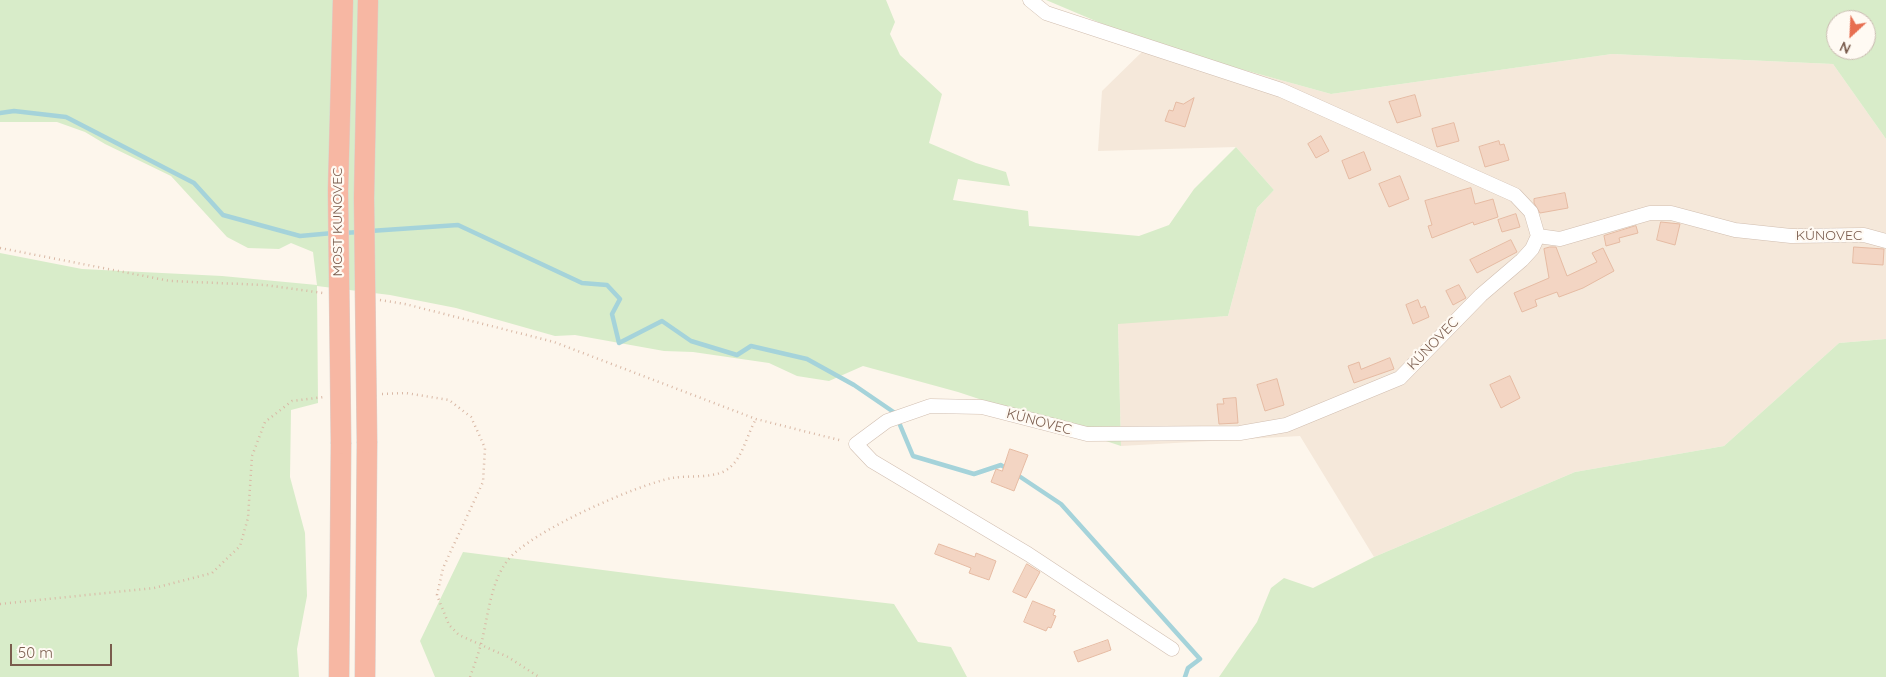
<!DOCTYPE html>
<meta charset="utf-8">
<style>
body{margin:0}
#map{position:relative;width:1886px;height:677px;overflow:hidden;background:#fdf6ec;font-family:Quicksand,sans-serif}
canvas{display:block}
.north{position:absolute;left:1826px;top:10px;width:50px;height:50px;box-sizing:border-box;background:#fffaf3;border:1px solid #cabbb1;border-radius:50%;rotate:205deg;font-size:14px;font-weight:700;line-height:20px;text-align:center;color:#7a5c4d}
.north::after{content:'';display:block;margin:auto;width:18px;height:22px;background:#e76f51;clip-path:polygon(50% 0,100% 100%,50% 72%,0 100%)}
.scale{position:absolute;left:10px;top:644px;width:102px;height:22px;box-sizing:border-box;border:2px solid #7a5c4d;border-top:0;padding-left:6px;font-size:15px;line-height:18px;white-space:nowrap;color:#7a5c4d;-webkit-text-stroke:4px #fffaf3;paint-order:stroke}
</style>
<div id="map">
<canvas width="1886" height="677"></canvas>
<div class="north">N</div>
<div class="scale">50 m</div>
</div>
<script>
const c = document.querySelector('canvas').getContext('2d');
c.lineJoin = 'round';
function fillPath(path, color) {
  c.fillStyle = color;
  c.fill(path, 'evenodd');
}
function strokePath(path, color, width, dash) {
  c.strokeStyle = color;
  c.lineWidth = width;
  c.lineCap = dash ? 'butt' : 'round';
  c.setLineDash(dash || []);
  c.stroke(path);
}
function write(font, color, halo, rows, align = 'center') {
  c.font = font + ' Quicksand,sans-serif';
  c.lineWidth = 4.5;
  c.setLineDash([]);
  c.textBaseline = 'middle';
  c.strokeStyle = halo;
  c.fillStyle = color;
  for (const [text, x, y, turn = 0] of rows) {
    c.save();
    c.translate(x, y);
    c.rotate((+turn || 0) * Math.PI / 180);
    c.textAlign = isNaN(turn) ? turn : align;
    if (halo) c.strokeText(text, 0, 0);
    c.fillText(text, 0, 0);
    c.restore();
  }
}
const residential = new Path2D(`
 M1150,44L1331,94L1612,54L1833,64L1886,139V339L1839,343L1724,446L1575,472L1374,557L1300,436L1121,446L1118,323L1228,316L1257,208L1274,190L1236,147L1098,151L1102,91Z`);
const green = new Path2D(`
 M0,0H886L895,22L890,34L900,55L942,94L929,143L976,163L1006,172L1010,186L958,179L953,200L1028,211L1029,226L1139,236L1169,225L1194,189L1236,147L1274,190L1257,208L1228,316L1118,324L1121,446L958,392L863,366L829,381L797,376L769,363L693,352L664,351L575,335L555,336L456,308L390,295L317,286L318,403L291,410L290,477L305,533L307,596L297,649L299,677H0V253L82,269L222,276L317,285L313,252L291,243L279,249L248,248L227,237L171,176L105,144L85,132L57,122H0Z
 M1046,0H1886V139L1833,64L1612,54L1331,94L1150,44ZM1836,20H1866V50H1836Z
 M1886,339V677H1219L1257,622L1271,588L1284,578L1313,588L1374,557L1575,472L1724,446L1839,343Z
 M463,552L665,578L894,604L918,642L951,647L967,677H435L420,641Z`);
const stream = new Path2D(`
 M0,113L14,111L66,117L194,183L223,215L300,236L333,233
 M370,231L458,225L582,283L607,285L620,299L612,314L619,343L662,321L691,341L737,355L751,346L807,359L854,385L895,413L913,456L974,474L1001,465L1007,469
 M343,233L360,232
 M1016,474L1061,504L1200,659L1188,668L1185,677`);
const building = new Path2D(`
 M1415,95L1421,116L1397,123L1389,102Z
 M1194,98L1185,127L1165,121L1169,110L1173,111L1176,102L1183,104Z
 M1454,123L1459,141L1437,147L1432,129Z
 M1321,136L1329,151L1316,158L1308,144Z
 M1499,141L1500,145L1504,144L1509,160L1485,167L1479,147Z
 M1364,152L1371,170L1349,179L1342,161Z
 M1400,176L1409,199L1389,207L1379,184Z
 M1471,188L1475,204L1493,199L1498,217L1474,225L1473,222L1432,238L1428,226L1432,225L1425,201Z
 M1565,193L1568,208L1540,213L1534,203V199Z
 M1516,214L1520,227L1502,232L1498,220Z
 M1661,222L1680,224L1675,245L1657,240Z
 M1636,226L1638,233L1619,238L1620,242L1606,246L1604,236Z
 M1511,240L1517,252L1477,273L1470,260Z
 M1550,247H1556L1567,276L1597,262L1592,253L1603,248L1614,271L1583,288L1559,297L1557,292L1535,300L1537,306L1522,312L1514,293L1549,278L1544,249Z
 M1854,247L1884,249L1883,265L1853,263Z
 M1459,285L1466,298L1453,305L1446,291Z
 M1418,300L1421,308L1425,306L1429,317L1413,324L1406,305Z
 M1390,358L1394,369L1354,383L1348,366L1359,362L1361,369Z
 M1510,376L1520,398L1501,408L1490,385Z
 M1277,379L1284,405L1265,411L1257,385Z
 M1236,398L1238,423L1219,424L1217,404H1224L1223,399Z
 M1010,449L1028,455L1014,491L991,482L996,469L1002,471Z
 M939,544L975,557L976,553L996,561L989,580L969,573L971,568L935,554Z
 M1027,564L1040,572L1026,598L1013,592Z
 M1033,601L1055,610L1053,615L1056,616L1051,628L1048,627L1046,631L1024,622Z
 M1108,640L1111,650L1078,662L1074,652Z`);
const path = new Path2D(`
 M0,248L170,281L265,285L323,293
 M380,300L405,304L554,342L756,419L843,441
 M382,394L406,393L449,400L471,417L485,448L483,482L443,568L437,595L449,625L459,635L508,657L539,677
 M0,604L154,588L212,573L240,546L248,518L252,456L265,422L292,401L324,397
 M470,677C474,666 478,655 481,644C488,618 490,584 507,561C529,532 636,485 672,478C689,475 714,479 728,469C743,458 747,434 756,419`);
const minor = new Path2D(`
 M1030,0L1046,13L1281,90L1515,195L1531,212L1538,236L1532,249L1522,260L1481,295L1400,378L1286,425L1240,433L1087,434L982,407L930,406L887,421L856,444L872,461L1028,554L1172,649
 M1538,236L1560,239L1650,213H1671L1735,230L1791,236L1864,235L1886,241`);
const highway = new Path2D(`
 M339,677L341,444
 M365,677L367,443`);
const highwayBridge = new Path2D(`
 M367,443L364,198L368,0
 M341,444L338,191L343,0`);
const streetNames = [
 ["MOST KUNOVEC",338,222,-90],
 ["KÚNOVEC",1829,236],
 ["KÚNOVEC",1433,344,-46],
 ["KÚNOVEC",1039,422,15]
];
fillPath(residential, '#f5e8da');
fillPath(green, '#d8ecc9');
strokePath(stream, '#a5d3da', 4.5);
fillPath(building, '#f3d5c3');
strokePath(building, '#e6bba3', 1);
strokePath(minor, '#d1beb0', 15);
strokePath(highway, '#dad1cd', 21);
strokePath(path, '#d9b8a5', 2.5, [1, 4]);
strokePath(minor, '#fff', 14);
strokePath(highway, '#f7b7a3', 20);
strokePath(highwayBridge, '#dad1cd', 21, []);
strokePath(highwayBridge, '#f7b7a3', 20);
write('14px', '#7a5c4d', '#fffaf3', streetNames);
</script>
